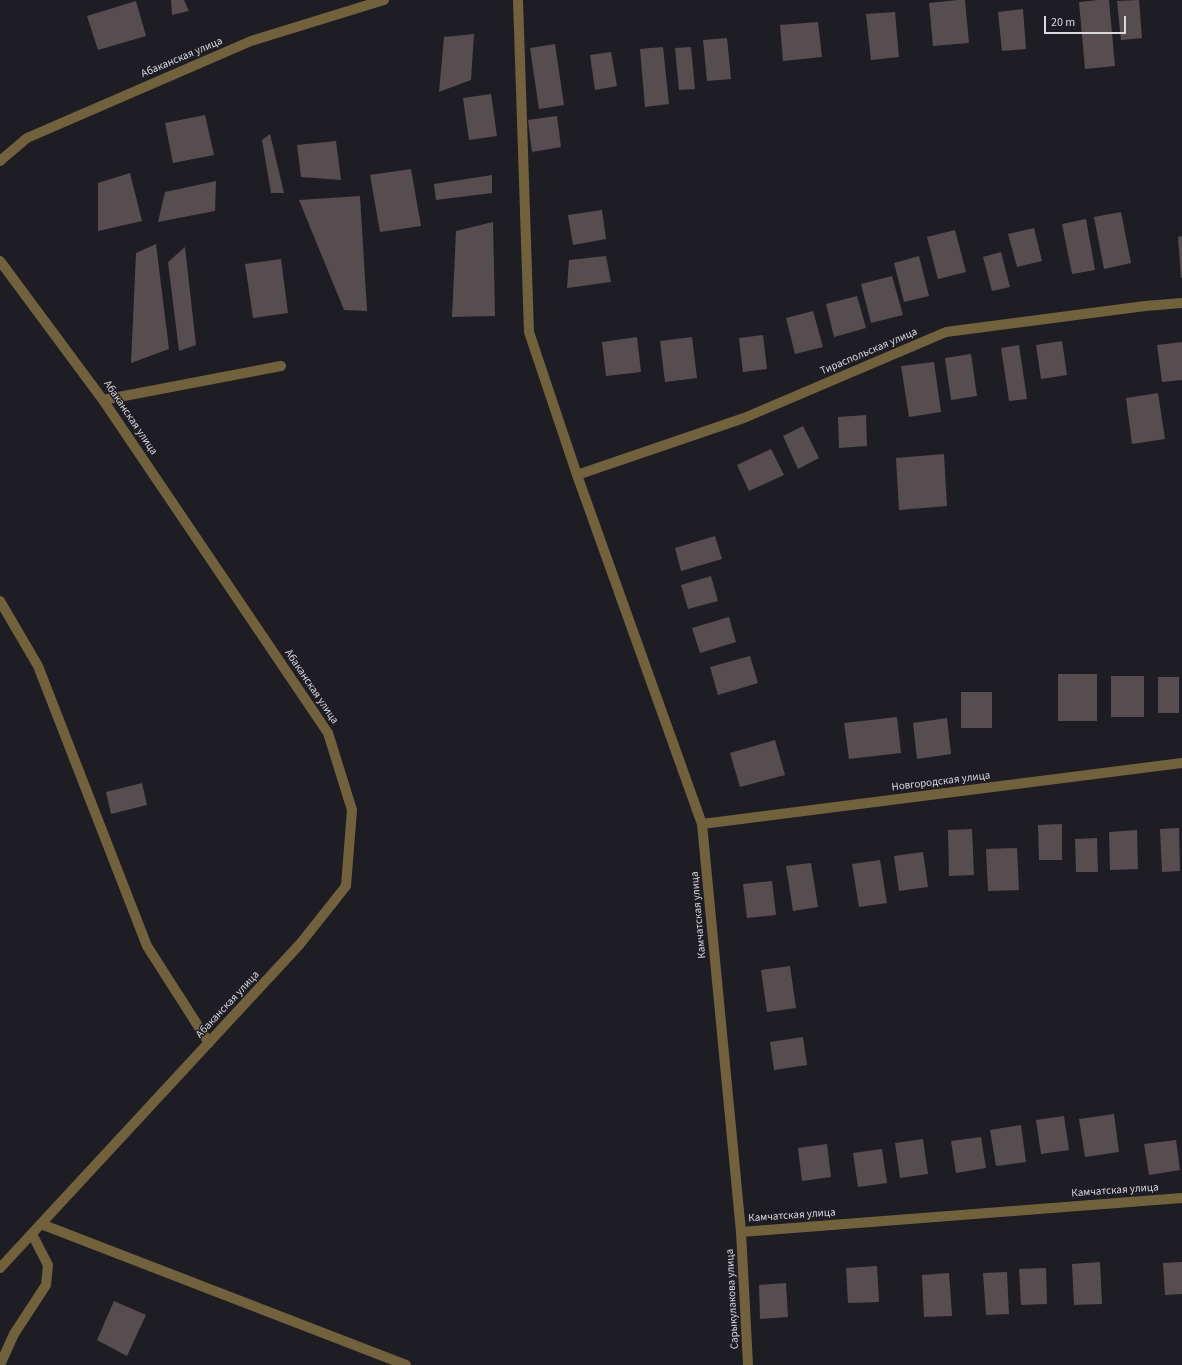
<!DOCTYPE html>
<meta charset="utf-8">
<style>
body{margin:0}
#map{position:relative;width:1182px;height:1365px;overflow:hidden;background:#1f1d24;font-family:"Source Sans 3",sans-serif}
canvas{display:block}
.scale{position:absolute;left:1044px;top:16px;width:82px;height:18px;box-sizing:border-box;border:2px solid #dad9de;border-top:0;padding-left:5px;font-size:12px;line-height:14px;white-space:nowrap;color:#dad9de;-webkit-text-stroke:3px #1f1d24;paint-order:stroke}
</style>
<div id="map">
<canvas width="1182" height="1365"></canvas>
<div class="scale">20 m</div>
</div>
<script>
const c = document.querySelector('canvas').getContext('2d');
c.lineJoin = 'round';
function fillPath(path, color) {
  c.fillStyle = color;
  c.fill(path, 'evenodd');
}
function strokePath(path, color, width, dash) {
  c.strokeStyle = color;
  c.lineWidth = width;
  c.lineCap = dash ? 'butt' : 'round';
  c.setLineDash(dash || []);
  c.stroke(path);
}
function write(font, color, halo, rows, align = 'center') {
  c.font = font + ' "Source Sans 3",sans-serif';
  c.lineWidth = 3;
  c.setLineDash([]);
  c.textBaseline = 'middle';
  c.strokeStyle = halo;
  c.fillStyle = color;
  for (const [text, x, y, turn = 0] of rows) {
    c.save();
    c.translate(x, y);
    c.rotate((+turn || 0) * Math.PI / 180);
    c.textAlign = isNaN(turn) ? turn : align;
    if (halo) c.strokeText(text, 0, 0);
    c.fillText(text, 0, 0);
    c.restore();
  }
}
const building = new Path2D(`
 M171,0H184L189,11L172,15Z
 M958,0H965L969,43L933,46L929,3Z
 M1099,0H1109L1115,66L1085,69L1079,2Z
 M1139,0L1142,38L1121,40L1117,1Z
 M136,1L146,36L98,50L87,16Z
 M1023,9L1026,49L1002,51L998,12Z
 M895,12L899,57L871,60L866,14Z
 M818,22L822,57L783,61L780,25Z
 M474,34L471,80L439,92L444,37Z
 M727,38L731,79L707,81L703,40Z
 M555,44L564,105L539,109L530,48Z
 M663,47L669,104L645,107L640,49Z
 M691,47L695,89L679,90L675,48Z
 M611,52L617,86L595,90L590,55Z
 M491,94L497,136L469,140L463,98Z
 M205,115L214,155L173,163L165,123Z
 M557,116L561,147L532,152L528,120Z
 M270,134L284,193H271L262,140Z
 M336,141L341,180L301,177L297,145Z
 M411,169L421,226L380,232L370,175Z
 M130,173L142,221L98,231V183Z
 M492,175V193L436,200L434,184Z
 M216,181L215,211L158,222L165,192Z
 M360,196L367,311L344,310L299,200Z
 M602,210L606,239L573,245L568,215Z
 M1121,212L1131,263L1104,269L1094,217Z
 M1086,219L1095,270L1072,274L1062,224Z
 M493,222L495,316L452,317L456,231Z
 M1034,228L1042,261L1017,267L1008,234Z
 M955,230L966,272L938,279L927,237Z
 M1182,236V278H1181L1178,237Z
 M156,244L169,349L131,363L136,253Z
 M185,247L196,345L179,351L168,262Z
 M1001,252L1010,287L992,291L983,257Z
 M606,256L611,282L567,288L569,260Z
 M919,256L929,296L904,302L894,263Z
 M281,259L288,313L253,318L245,264Z
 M892,276L903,315L871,323L861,284Z
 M857,296L866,328L834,337L826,304Z
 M813,311L823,347L795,354L786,318Z
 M763,335L767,369L743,372L739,338Z
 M637,337L641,372L606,376L602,342Z
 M692,337L697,378L665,382L660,341Z
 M1062,341L1067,375L1041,379L1036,345Z
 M1182,342V380L1162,382L1157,345Z
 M1019,345L1027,399L1009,401L1001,348Z
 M971,354L977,396L951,400L945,358Z
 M934,362L941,412L909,417L901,366Z
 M1158,393L1165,439L1132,444L1126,398Z
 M866,415L867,446L839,448L838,417Z
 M803,426L819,458L798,469L783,436Z
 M771,449L784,475L749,491L737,465Z
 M944,454L947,506L899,510L896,458Z
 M715,536L722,559L681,571L675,548Z
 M711,576L718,601L688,609L681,585Z
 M729,617L736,642L700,653L692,628Z
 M750,656L758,683L718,695L710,667Z
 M1058,674H1097V721H1058Z
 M1111,676H1144V717H1111Z
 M1158,677H1179V713H1158Z
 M961,692H992V728H961Z
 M897,717L901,753L849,759L844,723Z
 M947,718L951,754L917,759L913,723Z
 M775,740L785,775L740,787L730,753Z
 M142,783L147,805L111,814L106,792Z
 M1062,824V860H1039L1038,825Z
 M1179,828L1180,871L1162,872L1160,829Z
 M972,829L974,875L949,876L948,830Z
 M1137,830L1138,869L1110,870L1109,832Z
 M1097,838L1098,872H1076L1075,839Z
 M1017,848L1019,890L988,891L986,849Z
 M923,852L928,887L899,891L894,856Z
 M880,860L887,903L859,907L852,864Z
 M811,863L818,907L793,911L786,866Z
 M772,881L776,915L747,918L743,884Z
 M790,966L796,1008L767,1012L761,970Z
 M803,1037L807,1065L774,1070L770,1042Z
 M1114,1114L1119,1152L1085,1157L1079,1119Z
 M1064,1116L1069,1150L1041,1154L1036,1120Z
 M1021,1125L1026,1162L996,1166L990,1130Z
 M981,1137L986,1168L956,1173L951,1141Z
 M923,1139L928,1174L900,1178L895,1143Z
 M1176,1140L1180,1170L1149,1175L1144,1144Z
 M827,1144L831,1177L802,1181L798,1148Z
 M882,1149L887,1183L858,1187L853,1153Z
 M1100,1262L1102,1304L1074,1305L1072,1264Z
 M1182,1262V1294L1165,1295L1163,1263Z
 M877,1266L879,1302L848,1303L846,1268Z
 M1046,1268L1047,1304L1021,1305L1019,1269Z
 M1007,1272L1009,1314L986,1315L983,1273Z
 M949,1273L952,1316L924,1317L922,1275Z
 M786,1283L788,1317L760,1319L759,1285Z
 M114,1301L146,1315L127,1356L97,1340Z`);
const minor = new Path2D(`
 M518,0L529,332L577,475L702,824L741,1232L1182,1198
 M0,161L27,138L251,41L384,0
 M0,261L103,400L328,733L352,810L346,886L300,944L0,1268
 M103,400L281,366
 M577,475L744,418L946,332L1145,306L1182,303
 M0,601L38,666L147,946L209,1043
 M702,824L1182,763
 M41,1224L406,1365
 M741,1232L748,1365
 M0,1365L14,1334L46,1285L48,1265L32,1234`);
const streetNames = [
 ["Абаканская улица",182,58,-23],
 ["Тираспольская улица",869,352,-23],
 ["Абаканская улица",130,418,56],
 ["Абаканская улица",311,687,56],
 ["Новгородская улица",941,782,-7],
 ["Камчатская улица",699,915,-95],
 ["Абаканская улица",228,1005,-47],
 ["Камчатская улица",1115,1191,-4],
 ["Камчатская улица",792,1216,-4],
 ["Сарыкулакова улица",733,1299,-93]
];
fillPath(building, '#574d50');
strokePath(minor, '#71623d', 10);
write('11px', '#dad9de', '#1f1d24', streetNames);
</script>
